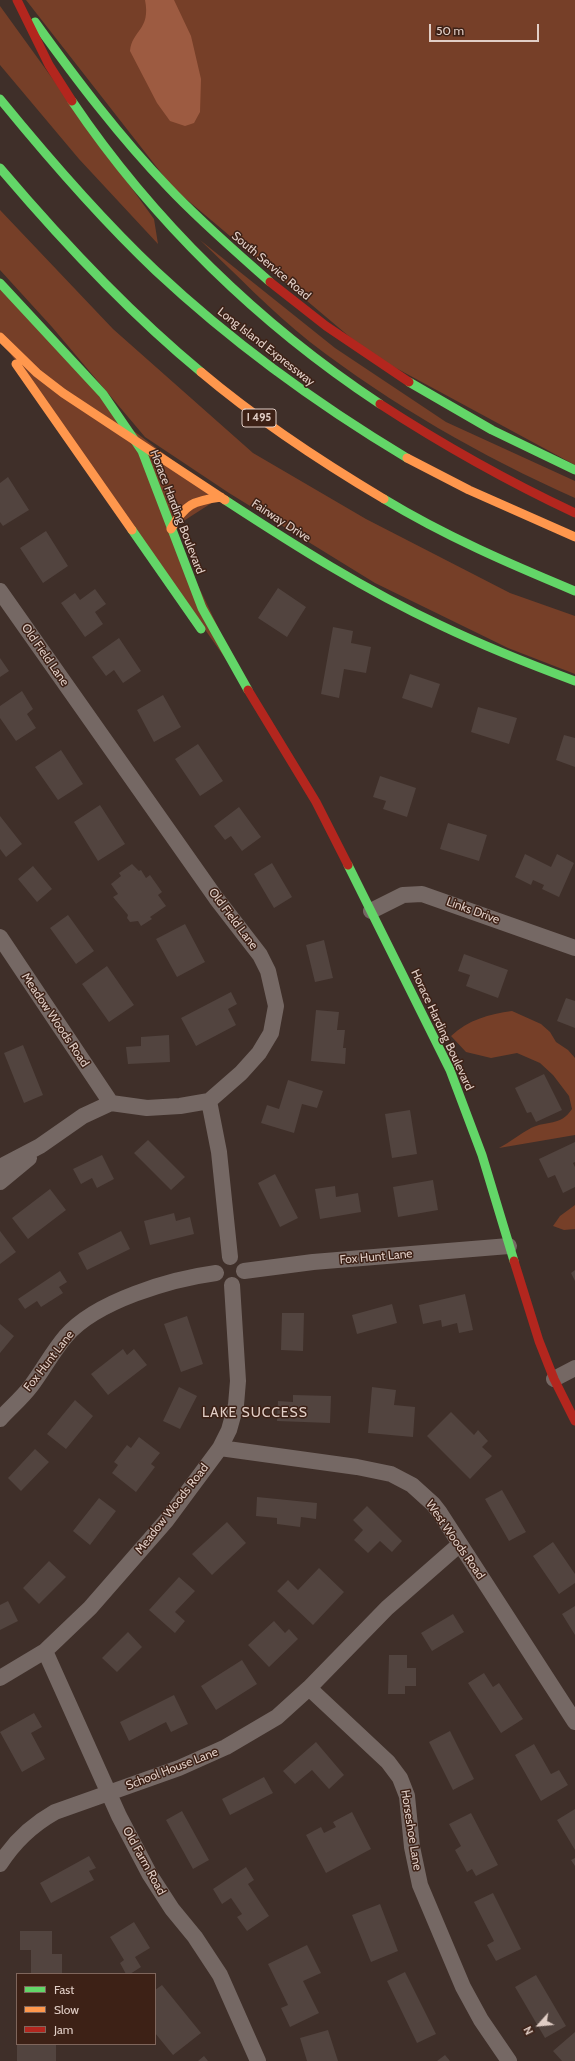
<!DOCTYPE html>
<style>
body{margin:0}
#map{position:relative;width:575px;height:2061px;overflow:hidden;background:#3f2f29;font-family:Cabin,sans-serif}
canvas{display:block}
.legend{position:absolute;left:16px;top:1973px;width:140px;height:72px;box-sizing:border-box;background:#3d2116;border:1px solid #7f665c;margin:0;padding:5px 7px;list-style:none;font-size:12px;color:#e1cec6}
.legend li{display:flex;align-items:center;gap:8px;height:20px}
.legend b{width:20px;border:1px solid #7f665c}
.north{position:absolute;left:519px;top:2005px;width:40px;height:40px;-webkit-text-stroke:3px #3d2116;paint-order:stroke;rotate:243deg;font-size:11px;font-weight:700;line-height:16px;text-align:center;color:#e1cec6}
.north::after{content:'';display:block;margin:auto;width:14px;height:18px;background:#e1cec6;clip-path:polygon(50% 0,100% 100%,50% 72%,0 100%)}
.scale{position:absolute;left:429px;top:24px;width:110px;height:18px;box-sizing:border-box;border:2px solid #e1cec6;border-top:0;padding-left:5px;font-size:12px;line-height:14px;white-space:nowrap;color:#e1cec6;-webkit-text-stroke:3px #3d2116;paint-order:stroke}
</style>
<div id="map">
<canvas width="575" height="2061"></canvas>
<ul class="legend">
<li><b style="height:5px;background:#63d668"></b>Fast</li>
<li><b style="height:5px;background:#ff974d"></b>Slow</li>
<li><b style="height:5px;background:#b3261e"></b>Jam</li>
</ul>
<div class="north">N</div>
<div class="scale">50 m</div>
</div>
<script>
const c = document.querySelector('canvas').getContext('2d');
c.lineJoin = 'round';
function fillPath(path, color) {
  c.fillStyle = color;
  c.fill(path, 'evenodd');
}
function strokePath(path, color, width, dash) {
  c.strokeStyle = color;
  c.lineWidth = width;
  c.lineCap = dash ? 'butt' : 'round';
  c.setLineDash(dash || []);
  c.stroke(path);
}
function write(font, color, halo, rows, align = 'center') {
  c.font = font + ' Cabin,sans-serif';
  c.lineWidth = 3;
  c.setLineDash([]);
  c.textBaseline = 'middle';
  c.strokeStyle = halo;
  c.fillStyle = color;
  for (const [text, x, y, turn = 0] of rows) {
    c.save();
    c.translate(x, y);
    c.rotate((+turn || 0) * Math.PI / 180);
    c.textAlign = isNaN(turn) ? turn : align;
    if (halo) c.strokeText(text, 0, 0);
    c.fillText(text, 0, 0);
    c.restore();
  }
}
const green = new Path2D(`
 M26,0H575V465L370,354L173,188Z
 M0,6L154,219L158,244L79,159L0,65Z
 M0,210L113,329L253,453L366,519L510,593L575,616V674L508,648L375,583L229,493L145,437L52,327L0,270Z
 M200,240L335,348L446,422L575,481V498C481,456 392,405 310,342C272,312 235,273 200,240Z
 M0,283L126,425L221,497L171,529L249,692L0,339Z
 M512,1011L541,1024L550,1032L556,1042L568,1050L575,1058V1135L499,1148C510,1142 520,1134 531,1128C547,1120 560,1127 572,1109L569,1096L553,1075L540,1063L517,1053L491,1058L466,1052L451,1036C468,1020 489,1014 512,1011Z
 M575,1205V1229L564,1230L553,1226L560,1216Z`);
const water = new Path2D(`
 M145,0H174L191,36L201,79L200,112L194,123L185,126L170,121L157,103L130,51C132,30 151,30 145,0Z`);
const building = new Path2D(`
 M8,477L29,510L3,526L0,522V483Z
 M46,531L68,566L43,583L20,548Z
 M278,588L306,607L287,637L258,618Z
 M95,589L106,604L95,612L103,624L85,637L61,603L75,593L80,600Z
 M333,627L353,631L351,643L371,647L366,673L344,669L339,698L321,694Z
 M119,638L141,671L123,683L114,670L106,676L92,657Z
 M0,658L9,671L0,677Z
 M410,674L440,684L432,708L402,698Z
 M22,691L33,709L27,714L36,728L16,741L0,718V706Z
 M163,695L181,727L154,742L137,710Z
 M478,707L517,718L509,744L471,732Z
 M564,735L575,738V767L556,760Z
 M198,744L223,781L200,796L175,759Z
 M61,750L83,784L58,800L35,767Z
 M380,776L416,788L407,817L383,809L386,801L373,797Z
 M100,805L125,844L98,861L74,822Z
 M239,807L261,837L242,851L231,836L225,840L214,826Z
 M0,816L22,844L6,857L0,849Z
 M448,823L487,835L479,861L440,849Z
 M525,854L551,867L557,854L574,863L559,897L542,889L544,885L533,880L531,885L515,877Z
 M272,863L292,897L274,908L254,874Z
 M132,864L139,871L141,870L146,878L150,875L162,892L158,895L166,906L150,917L152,919L141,926L138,921L130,922L127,918L128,915L113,897L118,894L111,884L121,876L119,873Z
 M33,866L52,889L37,902L18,879Z
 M68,915L94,951L76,964L50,928Z
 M185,924L205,962L177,977L156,939Z
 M324,940L333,978L315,982L306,945Z
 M464,954L508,970L498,998L466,986L470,975L458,971Z
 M107,966L134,1005L109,1022L82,984Z
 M231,992L237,1004L228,1009L236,1025L196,1046L181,1018Z
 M566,998L575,1001V1028L557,1021Z
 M316,1010L339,1012L337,1030H345L343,1048H346L345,1064L311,1061Z
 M169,1035L170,1062L128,1064L126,1047L141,1046V1037Z
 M23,1045L43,1095L24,1103L4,1053Z
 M544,1074L562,1110L536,1122L531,1112L527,1113L515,1088Z
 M288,1080L323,1091L317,1108L302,1104L294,1133L261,1123L267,1105L279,1109Z
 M410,1110L417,1154L392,1158L385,1114Z
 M148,1140L185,1177L171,1190L134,1153Z
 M575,1142V1162L573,1163L575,1167V1187L563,1193L555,1175L548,1178L539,1159Z
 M102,1155L114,1179L97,1188L92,1178L81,1184L73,1169Z
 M275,1174L298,1218L280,1227L258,1183Z
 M433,1180L438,1210L398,1217L393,1187Z
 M335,1186L336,1197L358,1193L361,1212L320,1219L315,1189Z
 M50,1189L66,1210L28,1239L12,1218Z
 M174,1213L176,1221L190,1217L194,1234L150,1245L144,1221Z
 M0,1231L16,1252L0,1264Z
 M121,1231L130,1249L87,1270L78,1253Z
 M575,1270V1281L571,1273Z
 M60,1271L67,1282L59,1287L63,1293L41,1307L37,1301L25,1309L18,1299Z
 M465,1294L473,1330L459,1333L457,1323L442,1327L441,1320L423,1324L419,1305Z
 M392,1304L397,1323L357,1334L352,1315Z
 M282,1313H304L303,1351L281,1350Z
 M187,1316L203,1364L181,1372L164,1324Z
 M0,1324L14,1336L0,1353Z
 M123,1349L127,1355L134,1349L147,1365L108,1395L91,1374Z
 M179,1387L197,1396L180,1429L163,1421Z
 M372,1387L396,1390L394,1405L415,1407L413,1437L368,1433Z
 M293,1395L331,1396L330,1423L277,1421L278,1401L293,1402Z
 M75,1400L93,1416L66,1449L47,1434Z
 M451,1412L474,1435L478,1430L488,1441L482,1447L492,1456L470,1479L427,1436Z
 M139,1437L160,1453L151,1464L155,1467L136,1492L112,1473L118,1465L114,1462L127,1445L131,1448Z
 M35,1449L49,1462L21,1491L8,1478Z
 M502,1490L526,1532L509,1541L485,1499Z
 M257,1497L317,1503L316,1519L301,1517L300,1527L277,1524V1518L256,1516Z
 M99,1498L116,1511L90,1545L73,1531Z
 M367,1506L402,1541L392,1552L380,1541L368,1553L354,1540L363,1530L353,1520Z
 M227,1522L246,1543L212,1575L192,1554Z
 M553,1542L575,1574V1583L559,1594L533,1556Z
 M49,1561L66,1577L39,1604L23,1588Z
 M319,1568L344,1592L313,1625L277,1591L288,1580L298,1590Z
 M179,1577L195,1591L175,1612L185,1621L175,1633L149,1610Z
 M8,1601L18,1621L0,1630V1605Z
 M575,1606V1635L562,1614Z
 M453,1614L464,1632L432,1651L421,1633Z
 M274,1621L285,1633L289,1629L298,1639L269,1667L248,1645Z
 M128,1632L142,1647L117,1672L102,1658Z
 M389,1655H407V1668H416V1686H405V1694H388Z
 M242,1660L257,1684L216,1710L201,1686Z
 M484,1673L493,1687L499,1683L523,1719L501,1733L468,1683Z
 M174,1695L188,1724L171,1732L166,1722L129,1741L120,1722Z
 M34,1713L42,1727L31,1733L45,1759L22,1772L0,1732Z
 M450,1731L474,1779L453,1790L429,1742Z
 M316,1742L344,1775L329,1789L312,1770L295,1784L283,1771Z
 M534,1744L551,1774L559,1770L568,1785L541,1801L515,1755Z
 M264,1777L273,1793L230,1815L222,1799Z
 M575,1809V1850L557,1820Z
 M182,1811L209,1860L193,1869L166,1820Z
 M352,1812L371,1849L326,1873L306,1835L321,1827L324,1833L336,1827L333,1822Z
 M471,1813L498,1865L476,1876L472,1869L467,1872L455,1850L461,1846L449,1824Z
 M89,1856L96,1868L89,1871L94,1880L51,1903L40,1883Z
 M575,1858V1866L571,1860Z
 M246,1867L254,1880L248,1884L269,1916L247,1931L237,1917L242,1914L231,1898L222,1904L213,1889Z
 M493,1893L521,1949L496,1961L487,1945L494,1941L474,1902Z
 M380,1904L398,1951L371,1962L352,1915Z
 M134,1922L150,1948L135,1957L141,1967L130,1974H126L120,1963L124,1960L110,1937Z
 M20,1931H52V1954H62V1974H31V1950H20Z
 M307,1945L321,1973L303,1981L319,2013L290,2027L281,2008L288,2005L268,1964Z
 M405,1972L436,2034L417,2043L387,1981Z
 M536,1975L566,2026L545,2038L515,1987Z
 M162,1985L201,2033L173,2055L155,2033V1990Z
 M328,2030L338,2061H307L300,2038Z
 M575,2032V2061H562L553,2051Z
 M17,2044H56V2061H17Z
 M445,2055L450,2061H437Z
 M204,2056L208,2061H198Z`);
const street = new Path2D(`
 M0,591L216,898L260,955L268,971L276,1006L271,1033L259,1053L241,1073L209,1101L180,1106L147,1108L111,1103L83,1116L40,1146L0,1167
 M371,911L403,895L422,894L575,948
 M0,937L111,1103
 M209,1101L219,1152L230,1257
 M0,1182L29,1158
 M244,1271L313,1262L509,1246
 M554,1379L575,1368
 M0,1419C10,1408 22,1398 31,1386C43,1370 53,1351 66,1336C96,1301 171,1279 216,1273
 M220,1448L357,1467L391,1474L412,1485L433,1504L440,1513L575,1722
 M45,1651L119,1816L150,1875L172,1909L195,1937L220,1975L258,2061
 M0,1678L45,1651L90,1608L166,1521L220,1448L229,1430L236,1405L238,1381L232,1285
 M309,1688L388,1762L400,1778L407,1796L412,1847L420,1885L463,1987L481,2020L509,2061
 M0,1864C14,1842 32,1825 55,1812L179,1768L226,1747L277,1717L309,1688L387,1608L460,1544`);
const fast = new Path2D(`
 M35,22C76,79 119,136 168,187C200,221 235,251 270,282
 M0,99C49,159 100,218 156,271C233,343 317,404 407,458
 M72,101C153,221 259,324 380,404
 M0,168C62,241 127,311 201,372
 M0,283L103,394L142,451L202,608L248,690
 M409,382L492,430L575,470
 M384,499C445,536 510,564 575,591
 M225,500C294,545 365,590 440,625C484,646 529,664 575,681
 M132,530L201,629
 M348,865L450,1070L482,1155L514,1261`);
const slow = new Path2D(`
 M0,337L37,373L63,393L225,500
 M16,364L132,530
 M201,372C258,420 320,461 384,499
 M407,458L469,490L575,537
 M171,529C185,504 193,501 221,497`);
const jam = new Path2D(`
 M17,0L49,65L72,101
 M270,282L326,326L409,382
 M380,404C443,445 507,481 575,513
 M248,690L316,802L348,865
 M514,1261L539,1341L554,1379L575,1421`);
const shields = [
 [259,418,34]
];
const shieldNames = [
 ["I 495",259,418]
];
const streetNames = [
 ["South Service Road",271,266,40],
 ["Long Island Expressway",266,347,38],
 ["Horace Harding Boulevard",177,512,69],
 ["Fairway Drive",281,521,33],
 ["Old Field Lane",45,655,55],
 ["Links Drive",473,911,20],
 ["Old Field Lane",233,919,53],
 ["Meadow Woods Road",55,1020,56],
 ["Horace Harding Boulevard",442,1030,65],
 ["Fox Hunt Lane",376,1257,-5],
 ["Fox Hunt Lane",49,1361,-52],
 ["Meadow Woods Road",172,1509,-52],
 ["West Woods Road",455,1540,55],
 ["School House Lane",172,1769,-21],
 ["Horseshoe Lane",411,1830,81],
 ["Old Farm Road",144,1861,61]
];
const quarterNames = [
 ["LAKE SUCCESS",255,1413]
];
fillPath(green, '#763f28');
fillPath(water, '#9d5b41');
fillPath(building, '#52443f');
strokePath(street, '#756864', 16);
strokePath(fast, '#63d668', 9);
strokePath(slow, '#ff974d', 9);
strokePath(jam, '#b3261e', 9);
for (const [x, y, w] of shields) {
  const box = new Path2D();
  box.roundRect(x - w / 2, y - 9, w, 18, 3);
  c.fillStyle = '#3d2116';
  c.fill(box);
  strokePath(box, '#e1cec6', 1);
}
write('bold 11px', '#e1cec6', null, shieldNames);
write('12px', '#e1cec6', '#3d2116', streetNames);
c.letterSpacing = '1px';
write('14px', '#e1cec6', '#3d2116', quarterNames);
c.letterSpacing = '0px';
</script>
